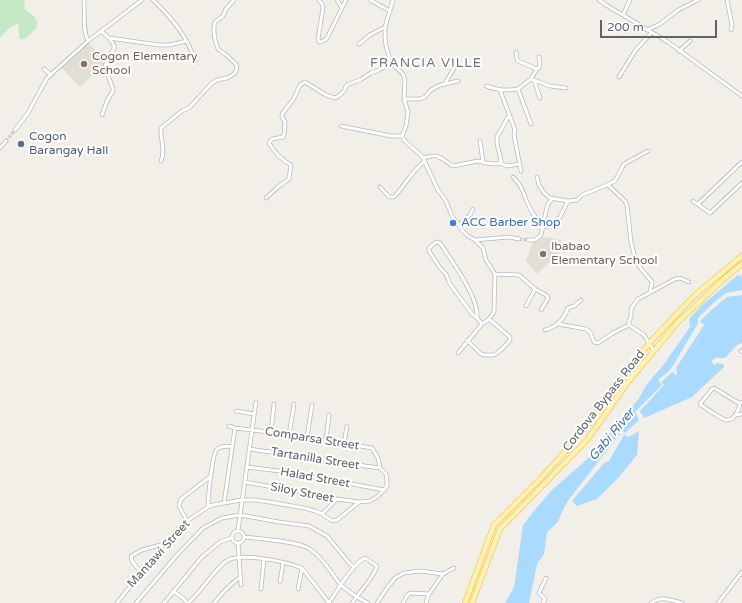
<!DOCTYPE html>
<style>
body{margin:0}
#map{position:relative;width:742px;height:603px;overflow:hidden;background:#f1efe8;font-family:"Varela Round",sans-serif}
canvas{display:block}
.scale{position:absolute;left:600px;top:20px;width:117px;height:18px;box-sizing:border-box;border:2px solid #5f6368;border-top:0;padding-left:5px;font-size:12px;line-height:14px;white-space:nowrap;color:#5f6368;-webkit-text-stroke:3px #fff;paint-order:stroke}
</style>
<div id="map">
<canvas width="742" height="603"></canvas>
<div class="scale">200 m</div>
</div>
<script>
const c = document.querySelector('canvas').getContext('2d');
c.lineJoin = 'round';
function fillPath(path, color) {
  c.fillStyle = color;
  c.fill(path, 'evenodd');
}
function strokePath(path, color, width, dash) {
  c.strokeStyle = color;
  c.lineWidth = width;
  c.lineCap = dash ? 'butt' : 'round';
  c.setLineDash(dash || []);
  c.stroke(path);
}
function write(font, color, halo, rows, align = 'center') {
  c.font = font + ' "Varela Round",sans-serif';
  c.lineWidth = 4;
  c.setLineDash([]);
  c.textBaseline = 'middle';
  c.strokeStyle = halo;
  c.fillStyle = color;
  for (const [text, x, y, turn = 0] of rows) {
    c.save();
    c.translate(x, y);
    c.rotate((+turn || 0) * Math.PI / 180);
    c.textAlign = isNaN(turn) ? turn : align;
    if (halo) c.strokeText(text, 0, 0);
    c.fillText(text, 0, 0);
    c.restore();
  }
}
const education = new Path2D(`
 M88,42L107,62L80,87L61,67Z
 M545,237L561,240L565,248L537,274L526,261L533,242Z`);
const green = new Path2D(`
 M0,0H24L25,3L24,9C30,12 41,20 36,29C34,31 32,31 31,33C27,37 26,40 20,39L19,35L18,23L8,29L0,38Z`);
const water = new Path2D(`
 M738,275L742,276V290L726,293L712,304L698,318V323L673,366L669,371L658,380L662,385L635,412L639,420L625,433L622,431L567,502L557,523L547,532L544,554L537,564L529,603H505L514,587L523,525L538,506L552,490L600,448L614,427L638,400L647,384L664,364L690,327L689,319L702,305Z
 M742,295V343L737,345L725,358C718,358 715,356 711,362L715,365L717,363L723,364L724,367L692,397L644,418L640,411L664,385L661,382L673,372L676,375L677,373L676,368L704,325L700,321L715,307L727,297Z
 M639,431L637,455L619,477L597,499L577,506L572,501L604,463L609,461L624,435L629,437Z`);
const minorTunnel = new Path2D(`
 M6,141L15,130
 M519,239L528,240`);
const minor = new Path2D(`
 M84,0C85,13 82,29 88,41
 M153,0C171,17 188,37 195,61
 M319,0L322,4L323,8L318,39L319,42C323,42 325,40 327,38L346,0
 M337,0L342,8
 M370,0L390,11
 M393,0L385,27V37L386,46L391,63L403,74L405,80L404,99L408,112L406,126L402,136C406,146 417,149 423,158L438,190L446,201L452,216L463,231L468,236L475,240L483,248L486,260L495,274L494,312L489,319L482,324L458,353
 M599,0L606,5L668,42L742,96
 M727,0L732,25L731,30
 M623,15L630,0
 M647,30L660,24L678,10L698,0
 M101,31L109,38L159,45H169L187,41
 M359,44L370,35L385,27
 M679,51L690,41
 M516,52L517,59L518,61L537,69
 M44,69L51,75
 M619,77L635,51L651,33
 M531,79L550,86L566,88
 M534,80L540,98
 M444,85C448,78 453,71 456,64
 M486,86C498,90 505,91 518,89L531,124
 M518,89L531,79L537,69L539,68L540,64L539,57
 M500,90L515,130L514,135L521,171
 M404,99H420L425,97L431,90L440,85L458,81
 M102,115L107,101L113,91V89L105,67L108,57L114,49V45L109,38
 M341,126L391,136H402
 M15,130L28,113L47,78L88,41L142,0
 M480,141L483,162
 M0,148L6,141
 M423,158C428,157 435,154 439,157C445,159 448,164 453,166L478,161L486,163L497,164L500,163L507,166L520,164
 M161,161C166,150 160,140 161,128L182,111L189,108L211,84L217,80L227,78L234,74L236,71L237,65L225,54L218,49L215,40L214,32V26L215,22L223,16L226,9L234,0
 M500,163L501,161L497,143V137L508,117L510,115
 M513,177C525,188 524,200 532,212C535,217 539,221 543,225
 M537,177L539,185L544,193L550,198L568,201L577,200L582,195L607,185L609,186L625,201L627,205L631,242L635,258L638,265L652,282L650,292
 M608,184L615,181L624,164L648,151
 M380,187L389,197H394C405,185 412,171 425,161
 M266,198L278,187L289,179L291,165C282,160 274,152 269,143L272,139L283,137L284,135L285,122L282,117V114L293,100L300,85L305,82L326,95L335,98L340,95L344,91L346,86L349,84L360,80L371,73L379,70L391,63
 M693,201L710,213L742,183
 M698,204L742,162
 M459,225L470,215L473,209
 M542,228L557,220L560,217L568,201
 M475,240L509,237L519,239
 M528,240H535L541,235L546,211L548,204L552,199
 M495,274L519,275L535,289L546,295L548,298L547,300L541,310
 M526,306L535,289
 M477,318C479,297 451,260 440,243L436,242L429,248V251L440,268L446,274L450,284L472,314L477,318L482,324
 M558,324L586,329L590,332L594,342L598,343L613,333L629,325V321L631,317V311L632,307L638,299L675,279L680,278L689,282
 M629,325L644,335L654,351
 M545,330C557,327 564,319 568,308L574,306L581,300
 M468,341L481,354L485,355H494L497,353L502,349L510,340V337L489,319
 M741,351L742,352
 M740,403L737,402L714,388L712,389L700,404L701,405C706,408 722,420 727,420C735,420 739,410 740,403L742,402
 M236,411L254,414
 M735,415L742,414
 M271,432L274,404
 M289,435L294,404
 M307,437L312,405
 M326,440L329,415
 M344,443L347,426
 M249,449L337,461L365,466L380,468
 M246,467L288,472L384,490
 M245,482L306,493L337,499L359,502
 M224,503L235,428
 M208,507C208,498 212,454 217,449C221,446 227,446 232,446
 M322,514L337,499
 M187,521L179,506L181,499L211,476
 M238,530L256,402
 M232 537a6 6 0 1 1 12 0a6 6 0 1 1-12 0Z
 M244,537C260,539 298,541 310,549C324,558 331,574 342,586C350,593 358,598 368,603
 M238,543L241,585
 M141,573L132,561L131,556L142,550L164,544
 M280,582L283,563
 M261,589L264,559
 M298,589L302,568
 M173,591L184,599L187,603
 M117,603L164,544L175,532L187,521L208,507L213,505L241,500H255L269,502L304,508L315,511L322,514L332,521L337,520L359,502L370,501L377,497L384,490L387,486V481L386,474L380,468L378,458L372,448L294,435L235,428L229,426
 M136,603L177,555L203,528L222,518L240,515L279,522L309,526L327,536L350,564L354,567
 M164,603L202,557L220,542L231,538
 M188,603C202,591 211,574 225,562C238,551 287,562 302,568L329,603
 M214,603C222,594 230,583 241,577
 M329,603C336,592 354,562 365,558L377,566C374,578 359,592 352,603
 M377,603L387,588L395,578L404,573L420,571L443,574L454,568
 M403,603L407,596L410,593L429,594
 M426,603L429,594L443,574
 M543,603L545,599L539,593L546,578
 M651,603C662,595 670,600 682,603
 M718,603L742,572`);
const primary = new Path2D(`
 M465,603L494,525L541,478L583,432L621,377L654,338L695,295L742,256
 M472,603L500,529L587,440L628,382L677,323L726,277L742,264`);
const markers = [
 [84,64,4,"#8d6e63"],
 [21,144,4,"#5c6f8a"],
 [453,223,4,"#3f7fe0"],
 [543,254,4,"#8d6e63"]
];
const educationNames = [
 ["Cogon Elementary",92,57],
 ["School",92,71],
 ["Ibabao",551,247],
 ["Elementary School",551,261]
];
const serviceNames = [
 ["Cogon",29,137],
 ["Barangay Hall",29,151]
];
const shopNames = [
 ["ACC Barber Shop",461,223]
];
const streetNames = [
 ["Cordova Bypass Road",604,401,-52],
 ["Comparsa Street",312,439,9],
 ["Tartanilla Street",315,459,9],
 ["Halad Street",315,478,10],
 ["Siloy Street",302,493,11],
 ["Mantawi Street",159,554,-48]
];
const neighbourhoodNames = [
 ["FRANCIA VILLE",426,64]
];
const waterNames = [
 ["Gabi River",612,435,-50]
];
fillPath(education, '#e1ded6');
fillPath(green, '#c5e8c5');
fillPath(water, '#aadaff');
strokePath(minorTunnel, '#ccccc8', 3, [3, 1.5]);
strokePath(minor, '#b5b8bc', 4.5);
strokePath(primary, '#f2c960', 6);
strokePath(minor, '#fff', 3);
strokePath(primary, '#fff2af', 4.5);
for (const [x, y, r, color] of markers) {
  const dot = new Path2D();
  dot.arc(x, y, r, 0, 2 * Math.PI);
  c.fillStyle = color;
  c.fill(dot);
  strokePath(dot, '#fff', 1.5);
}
write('12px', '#785e54', '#fff', educationNames, 'left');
write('12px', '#4e5e75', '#fff', serviceNames, 'left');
write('12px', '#366cbe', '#fff', shopNames, 'left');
write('12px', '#5f6368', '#fff', streetNames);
c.letterSpacing = '1px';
write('13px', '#70757a', '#fff', neighbourhoodNames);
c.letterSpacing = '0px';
write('italic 13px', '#4174aa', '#fff', waterNames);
</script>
